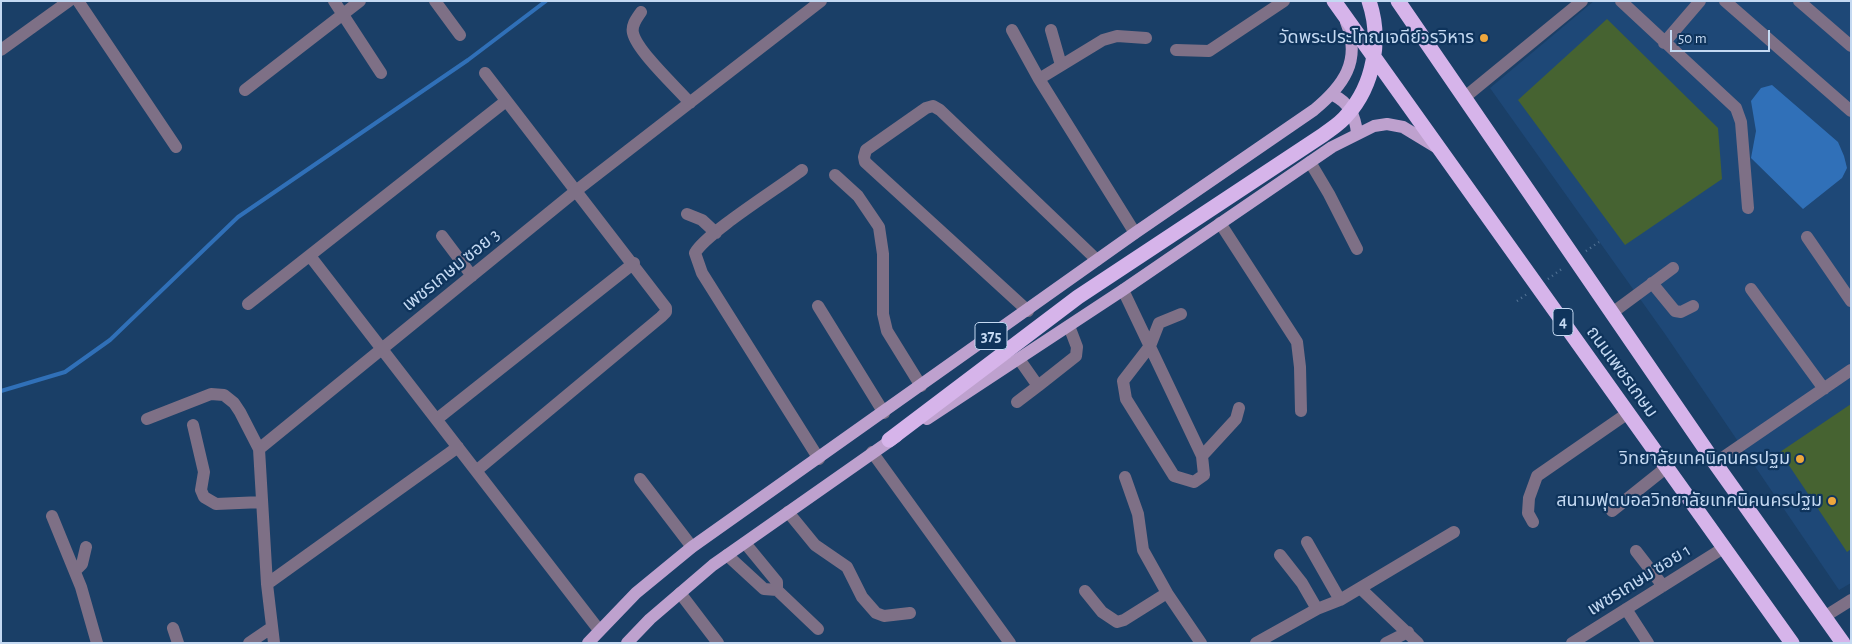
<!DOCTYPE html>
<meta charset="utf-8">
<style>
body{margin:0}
#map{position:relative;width:1852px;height:644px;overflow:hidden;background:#1a3f67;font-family:"Alegreya Sans",sans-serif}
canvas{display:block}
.frame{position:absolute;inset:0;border:2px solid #c4d9f2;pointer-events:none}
.scale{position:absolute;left:1670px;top:30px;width:100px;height:22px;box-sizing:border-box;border:2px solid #c4d9f2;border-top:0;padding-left:6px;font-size:15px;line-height:18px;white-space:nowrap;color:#c4d9f2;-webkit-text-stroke:4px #0f345c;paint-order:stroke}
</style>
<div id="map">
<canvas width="1852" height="644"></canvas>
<div class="frame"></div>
<div class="scale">50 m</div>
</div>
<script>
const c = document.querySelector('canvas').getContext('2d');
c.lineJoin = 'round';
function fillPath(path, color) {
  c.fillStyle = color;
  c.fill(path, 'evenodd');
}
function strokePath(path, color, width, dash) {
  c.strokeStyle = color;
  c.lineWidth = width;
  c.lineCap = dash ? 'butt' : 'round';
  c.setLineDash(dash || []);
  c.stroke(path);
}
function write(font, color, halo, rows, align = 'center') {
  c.font = font + ' "Alegreya Sans","Noto Sans Thai",sans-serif';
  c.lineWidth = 4.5;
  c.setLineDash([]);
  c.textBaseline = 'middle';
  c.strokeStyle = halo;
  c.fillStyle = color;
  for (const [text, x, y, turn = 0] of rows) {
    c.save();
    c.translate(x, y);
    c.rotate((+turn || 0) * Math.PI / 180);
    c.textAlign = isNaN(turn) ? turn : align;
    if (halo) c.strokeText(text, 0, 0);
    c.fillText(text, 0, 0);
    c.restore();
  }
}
const built = new Path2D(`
 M1594,1H1851V583L1839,590L1665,334L1490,88Z`);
const green = new Path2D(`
 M1607,19L1718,128L1722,179L1625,245L1518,100Z
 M1851,404V549L1847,552L1780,452Z`);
const water = new Path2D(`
 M1772,85L1838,142L1844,156L1847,168L1842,178L1803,209L1751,158L1756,131L1751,101L1761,88Z`);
const stream = new Path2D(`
 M1,391L65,372L110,340L238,217L468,60L546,1`);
const path = new Path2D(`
 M1586,251L1599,242
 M1548,279L1563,268
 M1517,301L1527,294`);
const minor = new Path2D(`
 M78,1L176,147
 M334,1L381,73
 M435,1L460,35
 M1621,1L1736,108L1741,122L1748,208
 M1725,1L1851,111
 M1799,1L1851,46
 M641,12C637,18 631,25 633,33C637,51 677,88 690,103
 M1012,30L1039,79L1135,233
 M1051,30L1061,65
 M1664,43L1700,1
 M1,50L69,1
 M1176,50L1209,51L1284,1
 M1039,79L1103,40L1117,36L1146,38
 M245,90L360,1
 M1465,97L1582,1
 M1310,162L1329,194L1357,249
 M802,170C780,187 706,233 695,253L702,273L819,459
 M835,175L858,196L879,227L883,254V314L887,331L921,386
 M687,214L702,220L716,233
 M1220,223L1297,342L1300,367L1301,411
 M442,236L472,276
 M1807,237L1851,301
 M310,256L599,630
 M1652,283L1675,311L1681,312L1693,306
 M1751,289L1824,389
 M1123,290L1202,456L1204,475L1194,482L1174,476L1126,399L1123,381L1150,346L1159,323L1181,314
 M248,304L506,101
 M818,306L884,413
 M1028,311L865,162L864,157L866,150L926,108L933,106L940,110L1097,260
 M1612,313L1673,268
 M1038,386L1076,356L1077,347L1069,326
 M1017,402L1038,386L1019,359
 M147,419L211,394L224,395L234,403L240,412L259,449
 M437,419L634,263
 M193,425L204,472L201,490L204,497L216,504L262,502
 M872,452L1010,643
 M1202,456L1236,419L1239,408
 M1715,463L1851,370
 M476,471L661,317L666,312V308L485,73
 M1125,477L1138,514L1143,550L1167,593
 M640,479L692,547
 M1612,511L1667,467
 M788,512L815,545L847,567L862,597L876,613L884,616L910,613
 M52,516L81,587L97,643
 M1533,522L1528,513L1529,498L1537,476L1628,413
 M1307,542L1340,600
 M745,543L777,582V590
 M1636,551L1663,586
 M727,555L764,589L777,590L818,629
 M1280,555L1302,583L1317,609
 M75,571L82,564L86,547
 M267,584L458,447
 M1360,588L1418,643
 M1085,591L1102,612L1117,622L1124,620L1167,593L1201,643
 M680,593L718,643
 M1626,609L1648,643
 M1824,617L1851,600
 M173,628L178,643
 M249,643L271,628
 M274,643L267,584L259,449L577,190L821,1
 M1256,643L1317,609L1340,600L1454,532
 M1386,643L1408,632
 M1572,643L1725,547`);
const major = new Path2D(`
 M1333,95C1350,103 1355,116 1357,133
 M927,419L1123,290L1332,147L1374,126L1387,124L1403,127L1436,147
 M588,643L636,593L692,547L1135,233L1314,110C1343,86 1362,61 1346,22
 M627,643L650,619L713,565L897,436`);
const highway = new Path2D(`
 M1334,1L1792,643
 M1398,1L1715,463L1843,643
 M889,440L1078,297L1323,135C1331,129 1341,123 1347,115C1374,85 1382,39 1369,1`);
const markers = [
 [1484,38,5,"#eea73d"],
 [1800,459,5,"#eea73d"],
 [1832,501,5,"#eea73d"]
];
const shields = [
 [1563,322,20],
 [991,336,32]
];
const shieldNames = [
 ["4",1563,322],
 ["375",991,336]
];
const poiNames = [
 ["วัดพระประโทณเจดีย์วรวิหาร",1474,38],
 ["วิทยาลัยเทคนิคนครปฐม",1790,459],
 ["สนามฟุตบอลวิทยาลัยเทคนิคนครปฐม",1822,501]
];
const streetNames = [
 ["เพชรเกษม ซอย 3",451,270,-39],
 ["ถนนเพชรเกษม",1622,372,54],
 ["เพชรเกษม ซอย 1",1639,580,-32]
];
fillPath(built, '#1e4877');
fillPath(green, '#466331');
fillPath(water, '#3070b8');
strokePath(stream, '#3070b8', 4);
strokePath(path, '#577799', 2.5, [1, 4]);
strokePath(minor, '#7e7086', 12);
strokePath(major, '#bea1ce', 12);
strokePath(highway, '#d6b4ea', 15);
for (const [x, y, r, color] of markers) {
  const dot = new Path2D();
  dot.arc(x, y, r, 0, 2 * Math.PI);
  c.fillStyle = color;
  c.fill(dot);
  strokePath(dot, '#0f345c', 2);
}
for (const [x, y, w] of shields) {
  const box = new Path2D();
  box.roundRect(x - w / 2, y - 13.5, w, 27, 4);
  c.fillStyle = '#0f345c';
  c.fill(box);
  strokePath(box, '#c4d9f2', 1);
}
write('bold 16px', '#c4d9f2', null, shieldNames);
write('18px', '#c4d9f2', '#0f345c', poiNames, 'right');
write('18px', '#c4d9f2', '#0f345c', streetNames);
</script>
